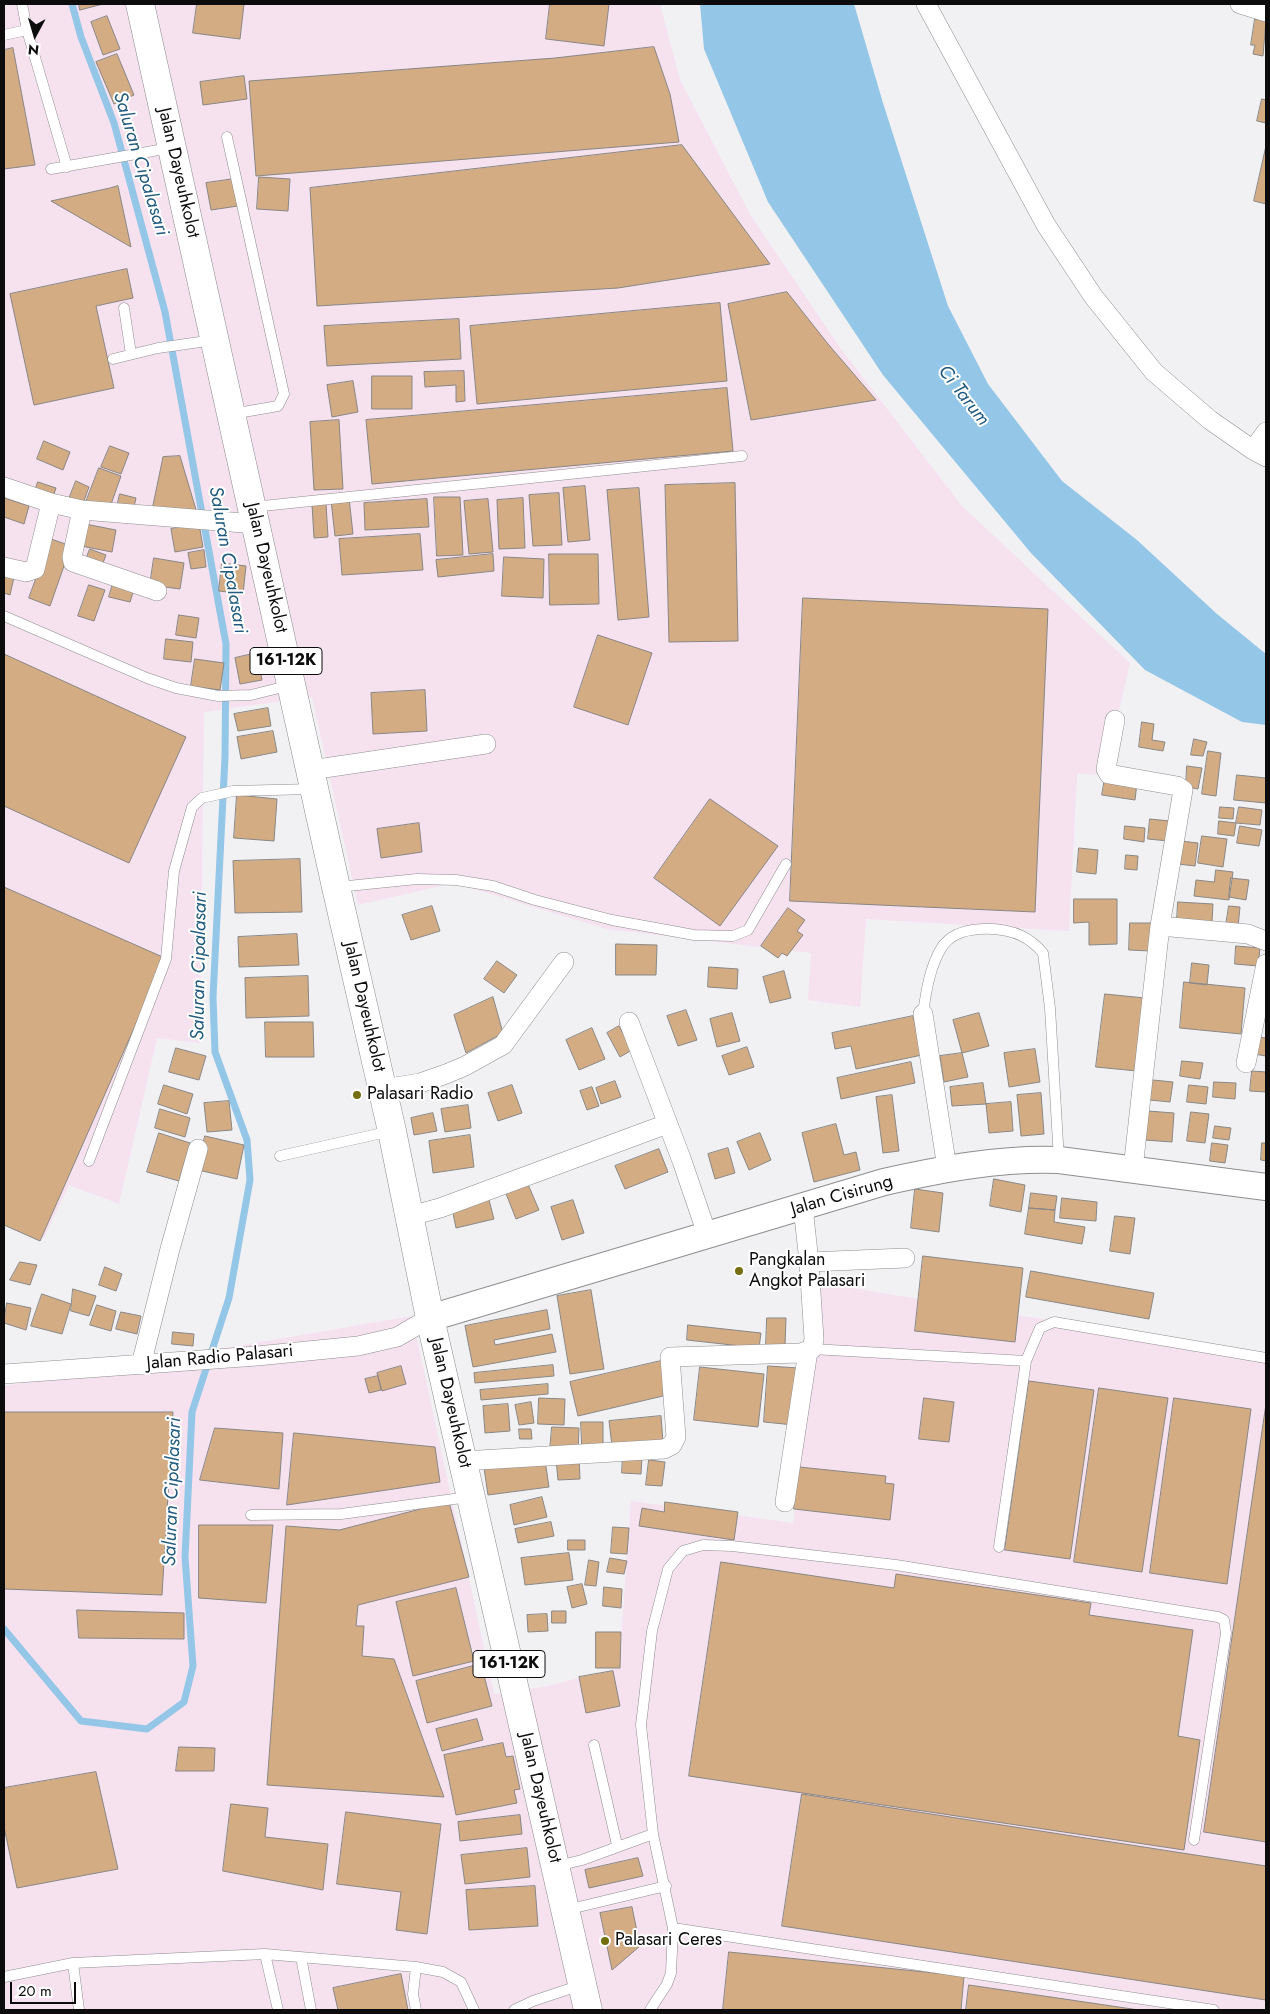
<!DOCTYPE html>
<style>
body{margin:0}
#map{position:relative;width:1270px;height:2014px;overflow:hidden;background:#f1f1f3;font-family:Jost,sans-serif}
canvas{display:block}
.frame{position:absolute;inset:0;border:5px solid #0c0c0d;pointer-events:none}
.north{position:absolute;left:10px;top:10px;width:50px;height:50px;-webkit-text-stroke:4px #fff;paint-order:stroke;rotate:186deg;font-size:14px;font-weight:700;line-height:20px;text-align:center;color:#0c0c0d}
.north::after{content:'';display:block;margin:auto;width:18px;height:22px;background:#0c0c0d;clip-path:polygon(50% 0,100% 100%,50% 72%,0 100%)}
.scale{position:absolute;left:10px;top:1982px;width:66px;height:22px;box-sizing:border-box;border:2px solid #0c0c0d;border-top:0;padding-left:6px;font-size:15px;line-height:18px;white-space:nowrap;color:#0c0c0d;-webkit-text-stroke:4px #fff;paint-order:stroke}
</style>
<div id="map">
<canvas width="1270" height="2014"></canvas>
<div class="frame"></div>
<div class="north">N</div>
<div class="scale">20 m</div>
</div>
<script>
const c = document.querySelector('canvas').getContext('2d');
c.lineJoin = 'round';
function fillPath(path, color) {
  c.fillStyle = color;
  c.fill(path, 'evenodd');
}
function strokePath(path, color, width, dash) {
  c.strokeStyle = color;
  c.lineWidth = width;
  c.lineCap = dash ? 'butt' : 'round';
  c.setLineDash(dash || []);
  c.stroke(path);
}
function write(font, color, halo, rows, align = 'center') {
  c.font = font + ' Jost,sans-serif';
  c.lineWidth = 4;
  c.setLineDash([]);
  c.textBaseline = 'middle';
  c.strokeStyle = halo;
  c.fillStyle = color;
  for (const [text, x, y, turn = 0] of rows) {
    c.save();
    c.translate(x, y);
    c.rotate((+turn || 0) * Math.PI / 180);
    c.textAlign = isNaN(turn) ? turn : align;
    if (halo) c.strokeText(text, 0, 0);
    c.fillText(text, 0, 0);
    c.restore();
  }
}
const industrial = new Path2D(`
 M4,4H660L680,80L751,216L841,349L962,506L1130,663L1104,775L1077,774L1069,931L866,919L860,1007L808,1000L811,953L607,929L454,883L358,905L312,697L204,712L200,1043L157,1038L119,1204L69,1185L44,1238L4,1224Z
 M821,1283L1266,1356V2010H4V1386L412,1316L494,1694L543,1687L619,1668L631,1501L793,1523Z`);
const water = new Path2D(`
 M700,4H854L883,103L948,306L988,384L1062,481L1137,540L1217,614L1266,654V725L1242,722L1145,670L1031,553L883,375L768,202L704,49Z`);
const stream = new Path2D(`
 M4,1629L81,1721L147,1729L184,1702L193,1666L185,1557L192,1412L229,1298L250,1180L247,1140L215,1052L213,997L225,757L226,644L165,312L114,123L81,37L72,4`);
const building = new Path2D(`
 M79,4H103L80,10Z
 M197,4H244L240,39L193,33Z
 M550,4H609L604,46L546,39Z
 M107,16L120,49L103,55L91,22Z
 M1255,19L1266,20L1263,56L1253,54L1255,45H1251Z
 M654,47L670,94L679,142L256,176L249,81L555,58Z
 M13,48L35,165L4,169V50Z
 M117,54L134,95L114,104L96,62Z
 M244,76L247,99L203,105L200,82Z
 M1262,99L1266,100V123L1257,121Z
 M682,145L770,264L618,288L317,306L310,188Z
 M1266,146V204L1254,201Z
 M259,177L290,179L288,211L257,209Z
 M234,179L238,206L211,210L206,183Z
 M118,186L131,247L51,201L110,188Z
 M127,269L133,298L96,306L114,388L34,405L10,294Z
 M787,292L828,344L876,400L751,420L728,304Z
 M720,303L727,381L477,404L470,326Z
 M459,319L461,359L327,366L324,326Z
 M464,371L465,401L456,402V385L425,387L424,372Z
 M372,376H412V409H372Z
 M353,381L358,412L332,417L327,385Z
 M727,388L733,451L372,484L366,420Z
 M339,420L343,489L314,490L310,422Z
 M44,441L70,452L63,470L37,459Z
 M110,446L129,453L121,474L101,467Z
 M180,456L197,513L152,510L163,457Z
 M99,468L121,476L109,510L86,502Z
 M76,481L89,487L81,509L67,504Z
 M38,482L56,488L52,500L34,494Z
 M735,483L738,641L669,642L665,485Z
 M585,486L590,540L568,542L563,488Z
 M639,488L649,617L618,620L607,490Z
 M559,493L562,545L533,546L529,495Z
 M120,494L136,498L133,511L117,507Z
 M434,497H460L463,555L437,556Z
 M4,498L29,506L24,524L4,517Z
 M349,498L353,534L335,536L331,500Z
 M523,498L525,548L499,549L497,500Z
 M427,499L429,527L365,530L364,503Z
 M488,499L493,552L469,554L464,501Z
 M326,503L328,537L314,538L312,504Z
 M85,524L116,530L112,552L81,546Z
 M199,524L203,547L175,552L171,529Z
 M420,534L423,570L342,575L339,539Z
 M51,539L71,546L50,606L29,598Z
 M90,549L106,555L100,571L84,565Z
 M204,550L206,567L191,569L188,553Z
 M493,554L494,571L438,577L436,560Z
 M549,554H598L599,604L550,605Z
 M504,557L544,559L543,598L502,596Z
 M154,558L184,563L180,589L150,585Z
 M222,563L246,566L243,594L219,591Z
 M4,574L14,577L10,595L4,593Z
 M114,580L135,586L130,602L109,597Z
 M89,585L105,590L94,621L78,616Z
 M803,598L1048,609L1035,912L790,901Z
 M179,615L199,618L196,638L176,635Z
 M598,635L652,653L628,725L574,707Z
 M166,639L193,642L191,662L164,659Z
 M257,653L262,680L240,684L235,658Z
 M4,654L186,737L129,863L4,806Z
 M195,659L224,663L220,690L191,686Z
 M425,690L427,731L373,734L371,693Z
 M268,708L271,726L238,731L234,714Z
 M1142,722L1154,724L1152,740L1165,742L1163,751L1139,747Z
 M273,731L277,752L241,759L237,737Z
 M1194,739L1207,742L1203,756L1191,755Z
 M1208,751L1221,753L1216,796L1202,794Z
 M1187,766L1202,768L1198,789L1186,787Z
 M1237,775L1266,778V803L1234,800Z
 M1105,778L1137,783L1135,800L1102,795Z
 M237,795L277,799L274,841L234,838Z
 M710,799L778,846L720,926L654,878Z
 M1220,807L1234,808L1233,819L1219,818Z
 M1239,807L1262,810L1260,825L1236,823Z
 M1150,819L1170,821L1168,841L1148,839Z
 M1219,821L1236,823L1234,836L1218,834Z
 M419,823L422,852L381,858L377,829Z
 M1125,826L1145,828L1144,842L1124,839Z
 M1240,826L1262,830L1259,846L1237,843Z
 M1202,836L1227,839L1223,867L1198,863Z
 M1181,841L1198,843L1195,866L1178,864Z
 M1079,848L1098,850L1096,874L1077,872Z
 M1126,855L1138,856L1137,870L1125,869Z
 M300,859L302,912L235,913L233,861Z
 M1216,870L1233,872L1229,900L1194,896L1196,880L1214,882Z
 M1231,878L1249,880L1246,900L1229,897Z
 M4,887L165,958L40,1241L4,1225Z
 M1074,899H1117V944L1089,945V922L1074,923Z
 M1178,902L1213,904L1212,922L1177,920Z
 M432,906L440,931L411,940L402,915Z
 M1229,906L1240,907L1238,927L1226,925Z
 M788,908L805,920L797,931L803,935L787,956L782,953L778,958L761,946Z
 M1130,923H1151L1150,951L1129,950Z
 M297,934L299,965L239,967L238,937Z
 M616,944L657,945L656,975H616Z
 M1236,946L1260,948L1258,966L1235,964Z
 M497,961L517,975L504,993L484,979Z
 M1192,963L1209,965L1207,985L1190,983Z
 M709,967L738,969L737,989L708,987Z
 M784,971L791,998L770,1003L763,977Z
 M308,976L309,1016L246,1018L245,978Z
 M1184,982L1245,988L1241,1034L1180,1028Z
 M1105,994L1145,998L1137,1071L1096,1067Z
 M493,997L503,1033L466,1053L454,1015Z
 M686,1010L697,1040L678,1046L667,1016Z
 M732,1013L740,1041L717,1047L710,1019Z
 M979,1013L989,1046L962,1053L953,1020Z
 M913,1016L922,1055L856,1069L851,1046L835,1049L832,1033Z
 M265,1022H313L314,1057H266Z
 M619,1026L632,1050L620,1057L607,1033Z
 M592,1028L605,1059L579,1070L566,1040Z
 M1256,1037L1266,1038V1056L1254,1054Z
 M747,1047L754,1067L729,1075L722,1056Z
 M176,1048L206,1056L199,1080L169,1072Z
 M1035,1049L1040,1082L1009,1087L1004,1053Z
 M962,1053L968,1077L944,1082L940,1056Z
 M1182,1061L1203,1063L1200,1079L1180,1076Z
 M911,1062L915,1083L841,1099L837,1078Z
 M1252,1071L1266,1072V1092L1250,1091Z
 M1153,1080L1173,1082L1170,1102L1150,1100Z
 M615,1081L621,1097L601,1104L596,1088Z
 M1214,1082L1236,1083L1235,1099L1213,1097Z
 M983,1083L986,1104L952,1106L950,1087Z
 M164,1085L193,1094L187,1114L158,1104Z
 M512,1085L522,1113L498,1121L488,1093Z
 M1189,1085L1208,1087L1206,1104L1187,1102Z
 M592,1087L599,1106L587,1110L580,1091Z
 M1041,1093L1044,1134L1021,1136L1017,1095Z
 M892,1095L899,1151L883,1153L876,1097Z
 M229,1101L232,1130L207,1132L204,1103Z
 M1011,1102L1013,1131L989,1133L986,1104Z
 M468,1105L471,1128L445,1132L441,1109Z
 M160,1109L190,1118L185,1137L155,1128Z
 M1148,1111L1174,1113L1172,1142L1145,1140Z
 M1191,1112L1209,1114L1205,1143L1187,1141Z
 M433,1113L437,1131L414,1135L411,1118Z
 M836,1124L844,1155L856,1152L860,1170L814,1182L802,1133Z
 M1215,1126L1231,1128L1229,1140L1213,1138Z
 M159,1133L190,1143L179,1181L147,1172Z
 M760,1133L771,1160L749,1170L737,1142Z
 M470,1135L474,1167L433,1173L429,1141Z
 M205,1136L244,1145L237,1179L198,1170Z
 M1212,1143L1228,1145L1225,1163L1210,1161Z
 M1262,1143H1266V1161L1261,1160Z
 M728,1148L735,1173L715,1179L708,1154Z
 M659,1149L668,1172L625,1189L615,1166Z
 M994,1179L1025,1185L1021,1212L990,1206Z
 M527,1182L539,1210L516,1219L505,1191Z
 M915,1189L943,1193L939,1232L911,1228Z
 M1031,1193L1057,1196L1055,1210L1029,1208Z
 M1062,1198L1097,1202L1096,1221L1060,1218Z
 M489,1200L494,1219L456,1228L452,1208Z
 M573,1200L584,1233L562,1240L551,1207Z
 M1029,1208L1055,1210L1054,1222L1085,1227L1082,1244L1025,1234Z
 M1115,1216L1135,1218L1130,1254L1110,1251Z
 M923,1256L1023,1268L1015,1342L915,1331Z
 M20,1262L37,1265L30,1285L10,1280Z
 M105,1267L122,1274L116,1291L99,1285Z
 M1031,1271L1154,1293L1149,1319L1026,1297Z
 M73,1289L96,1296L89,1316L71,1311Z
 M591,1290L604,1369L570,1374L557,1296Z
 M42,1294L71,1304L62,1334L31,1326Z
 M7,1303L31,1308L26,1330L4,1323Z
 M97,1305L116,1311L111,1331L90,1325Z
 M547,1310L550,1329L494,1340L495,1345L552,1334L556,1352L473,1367L465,1326Z
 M121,1312L141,1316L137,1334L116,1329Z
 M767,1318H786L785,1346H766Z
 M688,1325L761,1333L759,1348L687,1340Z
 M173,1332L194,1334L193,1346L172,1344Z
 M665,1360L663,1396L578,1416L570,1382Z
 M553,1365L554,1376L475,1383L474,1373Z
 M401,1366L406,1384L382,1391L377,1373Z
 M768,1366L798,1368L794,1425L764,1422Z
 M700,1367L764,1374L758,1427L694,1420Z
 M378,1376L381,1390L369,1393L365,1379Z
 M1029,1381L1094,1390L1070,1559L1005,1550Z
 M548,1384V1394L481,1400L480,1390Z
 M1099,1388L1168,1398L1142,1572L1074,1562Z
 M539,1398L565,1399L564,1425L538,1424Z
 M924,1398L954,1402L949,1442L919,1439Z
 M1174,1398L1251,1409L1227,1584L1150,1573Z
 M531,1402L534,1423L519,1425L515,1405Z
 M508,1404L510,1431L485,1433L483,1406Z
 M1266,1404V1842L1204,1832Z
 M4,1412H173L162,1595L4,1589Z
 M661,1416L663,1442L612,1446L609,1421Z
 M581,1422H603V1445H582Z
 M552,1427L579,1428L578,1451L550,1450Z
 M215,1428L283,1433L279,1489L200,1480Z
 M519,1429H531L532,1439H520Z
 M294,1433L435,1447L440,1482L287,1505Z
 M623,1454L642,1456L641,1474L622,1473Z
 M579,1458L580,1479L558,1480L556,1459Z
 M545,1460L549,1487L488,1495L484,1468Z
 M649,1460L665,1462L662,1486L646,1485Z
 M799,1467L886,1476L885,1483L894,1484L890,1520L794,1509Z
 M542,1497L547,1517L514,1525L510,1505Z
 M449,1502L469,1577L358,1605L356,1626H364L362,1656L394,1659L444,1797L267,1785L286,1526L339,1530Z
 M665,1502L738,1512L734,1540L639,1526L642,1508L664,1512Z
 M551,1522L554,1536L518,1543L515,1529Z
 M199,1525H273L266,1603L199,1598Z
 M613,1527L629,1528L627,1554L611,1553Z
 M568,1540H585V1550H568Z
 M569,1553L573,1580L525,1585L521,1558Z
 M610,1558L627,1561L624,1574L607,1572Z
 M589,1560L599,1562L596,1586L585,1585Z
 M721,1562L894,1588L896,1574L1091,1603L1089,1615L1193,1630L1178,1736L1200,1740L1184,1850L689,1776Z
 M582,1584L587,1604L572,1608L567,1587Z
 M604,1587L622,1589L621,1608L603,1606Z
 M456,1588L474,1661L413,1676L396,1602Z
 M77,1610L184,1613V1639L79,1638Z
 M552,1611H566V1623H552Z
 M547,1614L548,1631L528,1632L527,1615Z
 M596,1632H621L620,1668H596Z
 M481,1664L492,1706L427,1723L416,1681Z
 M613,1671L620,1706L586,1713L579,1677Z
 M477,1719L483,1740L442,1751L436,1729Z
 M503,1743L506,1757L513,1756L520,1789L514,1790L517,1803L456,1815L444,1755Z
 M179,1747L215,1748L214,1771H176Z
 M96,1772L118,1869L17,1888L4,1827V1788Z
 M802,1794L1266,1866V2000L782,1926Z
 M231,1804L268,1808L265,1837L328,1844L323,1890L223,1871Z
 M346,1812L441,1824L427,1934L396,1930L401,1892L337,1884Z
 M520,1815L522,1834L460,1841L458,1822Z
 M527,1848L530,1877L465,1884L461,1855Z
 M638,1858L643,1876L589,1888L585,1870Z
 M535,1886L538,1926L469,1930L466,1890Z
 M632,1907L640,1946L612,1970L600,1913Z
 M729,1952L964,1976L961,2010H723Z
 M401,1974L408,2010H338L333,1988Z
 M969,1985L1139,2010H966Z`);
const lane = new Path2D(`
 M22,4L27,30L67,167
 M4,35L27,30
 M227,137L284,394L278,406L232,414
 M51,169L170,148
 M124,308L131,354
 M113,359L158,348L214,340
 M253,507L742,456
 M4,616L147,678L176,688L218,696L251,695L291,685
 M338,887L417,879L456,880L493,886L535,900L612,920L694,935L733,936L748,930L786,864
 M923,1014C926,991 930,966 942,947C957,924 1000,926 1022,936C1030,940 1037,946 1043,953L1050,1008L1059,1160
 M280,1156L391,1131
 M89,1161L166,959L174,871L192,807L202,798L233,791L312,789
 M812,1349L1026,1361L1040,1328L1054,1322L1266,1358
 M251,1515L341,1514L469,1497
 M999,1547L1026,1361
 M594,1745L617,1845
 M557,1866L582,1860L653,1834
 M566,1910L666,1886
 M673,1928L1214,2010
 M265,1954L278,2010
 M301,1957L311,2010
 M73,1963L79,2010
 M4,1977L73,1963L265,1954L416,1967L443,1972L461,1982L474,2010
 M416,2010L413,1994L416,1967
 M514,2010L533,2001L581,1985
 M650,2010L667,1984L671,1973L673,1928L653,1834L641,1725L652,1631L668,1569L683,1551L703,1545L732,1546L896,1565L1218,1617L1224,1620L1226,1633L1194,1840`);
const street = new Path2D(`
 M926,4L1046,225L1093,296L1154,372L1210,420L1253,450L1266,457
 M1240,4L1266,12
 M1253,450L1266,432
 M4,487L51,503L82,510L256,524
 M82,510L72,557L73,562L157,591
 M4,567L26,572L35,569L51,503
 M1115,720L1106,769L1109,774L1177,786L1183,790L1160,926L1248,934L1266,941
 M311,770L486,744
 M923,1014L947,1168
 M629,1022L682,1161L707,1234
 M1246,1063L1266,964
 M383,1089L420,1083L446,1074L465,1066L503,1045L564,962
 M1133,1169L1160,926
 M410,1216L440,1208L667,1124
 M809,1262L905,1258
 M141,1365L170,1249L198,1149
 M4,1374L257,1356L358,1346L397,1337L430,1318
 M463,1461L664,1449L672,1445L676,1437L670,1357L801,1353L812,1349L814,1339L809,1262L803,1207
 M785,1502L808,1351`);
const secondary = new Path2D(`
 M430,1318L884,1182C942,1169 999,1158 1059,1160L1266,1187`);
const primary = new Path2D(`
 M140,4L336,887L392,1131L430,1318L588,2010`);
const markers = [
 [357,1095,5,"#736e0e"],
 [739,1271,5,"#736e0e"],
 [605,1941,5,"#736e0e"]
];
const shields = [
 [286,661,72],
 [509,1664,72]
];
const shieldNames = [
 ["161-12K",286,661],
 ["161-12K",509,1664]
];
const streetNames = [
 ["Jalan Dayeuhkolot",178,173,77],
 ["Jalan Dayeuhkolot",266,568,77],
 ["Jalan Dayeuhkolot",364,1007,77],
 ["Jalan Cisirung",842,1196,-16],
 ["Jalan Radio Palasari",220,1358,-5],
 ["Jalan Dayeuhkolot",450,1403,77],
 ["Jalan Dayeuhkolot",540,1798,77]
];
const poiNames = [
 ["Palasari Radio",367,1095],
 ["Pangkalan",749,1261],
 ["Angkot Palasari",749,1282],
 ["Palasari Ceres",615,1941]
];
const waterNames = [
 ["Saluran Cipalasari",140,164,73],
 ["Ci Tarum",963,396,52],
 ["Saluran Cipalasari",227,560,80],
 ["Saluran Cipalasari",200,966,-89],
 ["Saluran Cipalasari",173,1492,-88]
];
fillPath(industrial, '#f6e1ef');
fillPath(water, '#94c6e7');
strokePath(stream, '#94c6e7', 7);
fillPath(building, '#d3ac83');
strokePath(building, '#898786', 1);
strokePath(lane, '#8e8e90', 11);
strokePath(street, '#8e8e90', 20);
strokePath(secondary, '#8e8e90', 28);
strokePath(primary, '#8e8e90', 29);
strokePath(lane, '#fff', 10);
strokePath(street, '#fff', 19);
strokePath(secondary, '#fff', 26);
strokePath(primary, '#fff', 28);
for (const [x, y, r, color] of markers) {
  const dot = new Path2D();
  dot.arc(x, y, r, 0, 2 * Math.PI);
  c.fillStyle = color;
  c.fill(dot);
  strokePath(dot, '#fff', 2);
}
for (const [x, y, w] of shields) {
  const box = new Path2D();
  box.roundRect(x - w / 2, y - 13.5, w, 27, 4);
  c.fillStyle = '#fff';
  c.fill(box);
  strokePath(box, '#0c0c0d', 1);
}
write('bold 16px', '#0c0c0d', null, shieldNames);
write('18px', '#0c0c0d', '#fff', streetNames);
write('18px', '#0c0c0d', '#fff', poiNames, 'left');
write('italic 19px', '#215b7d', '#fff', waterNames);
</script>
